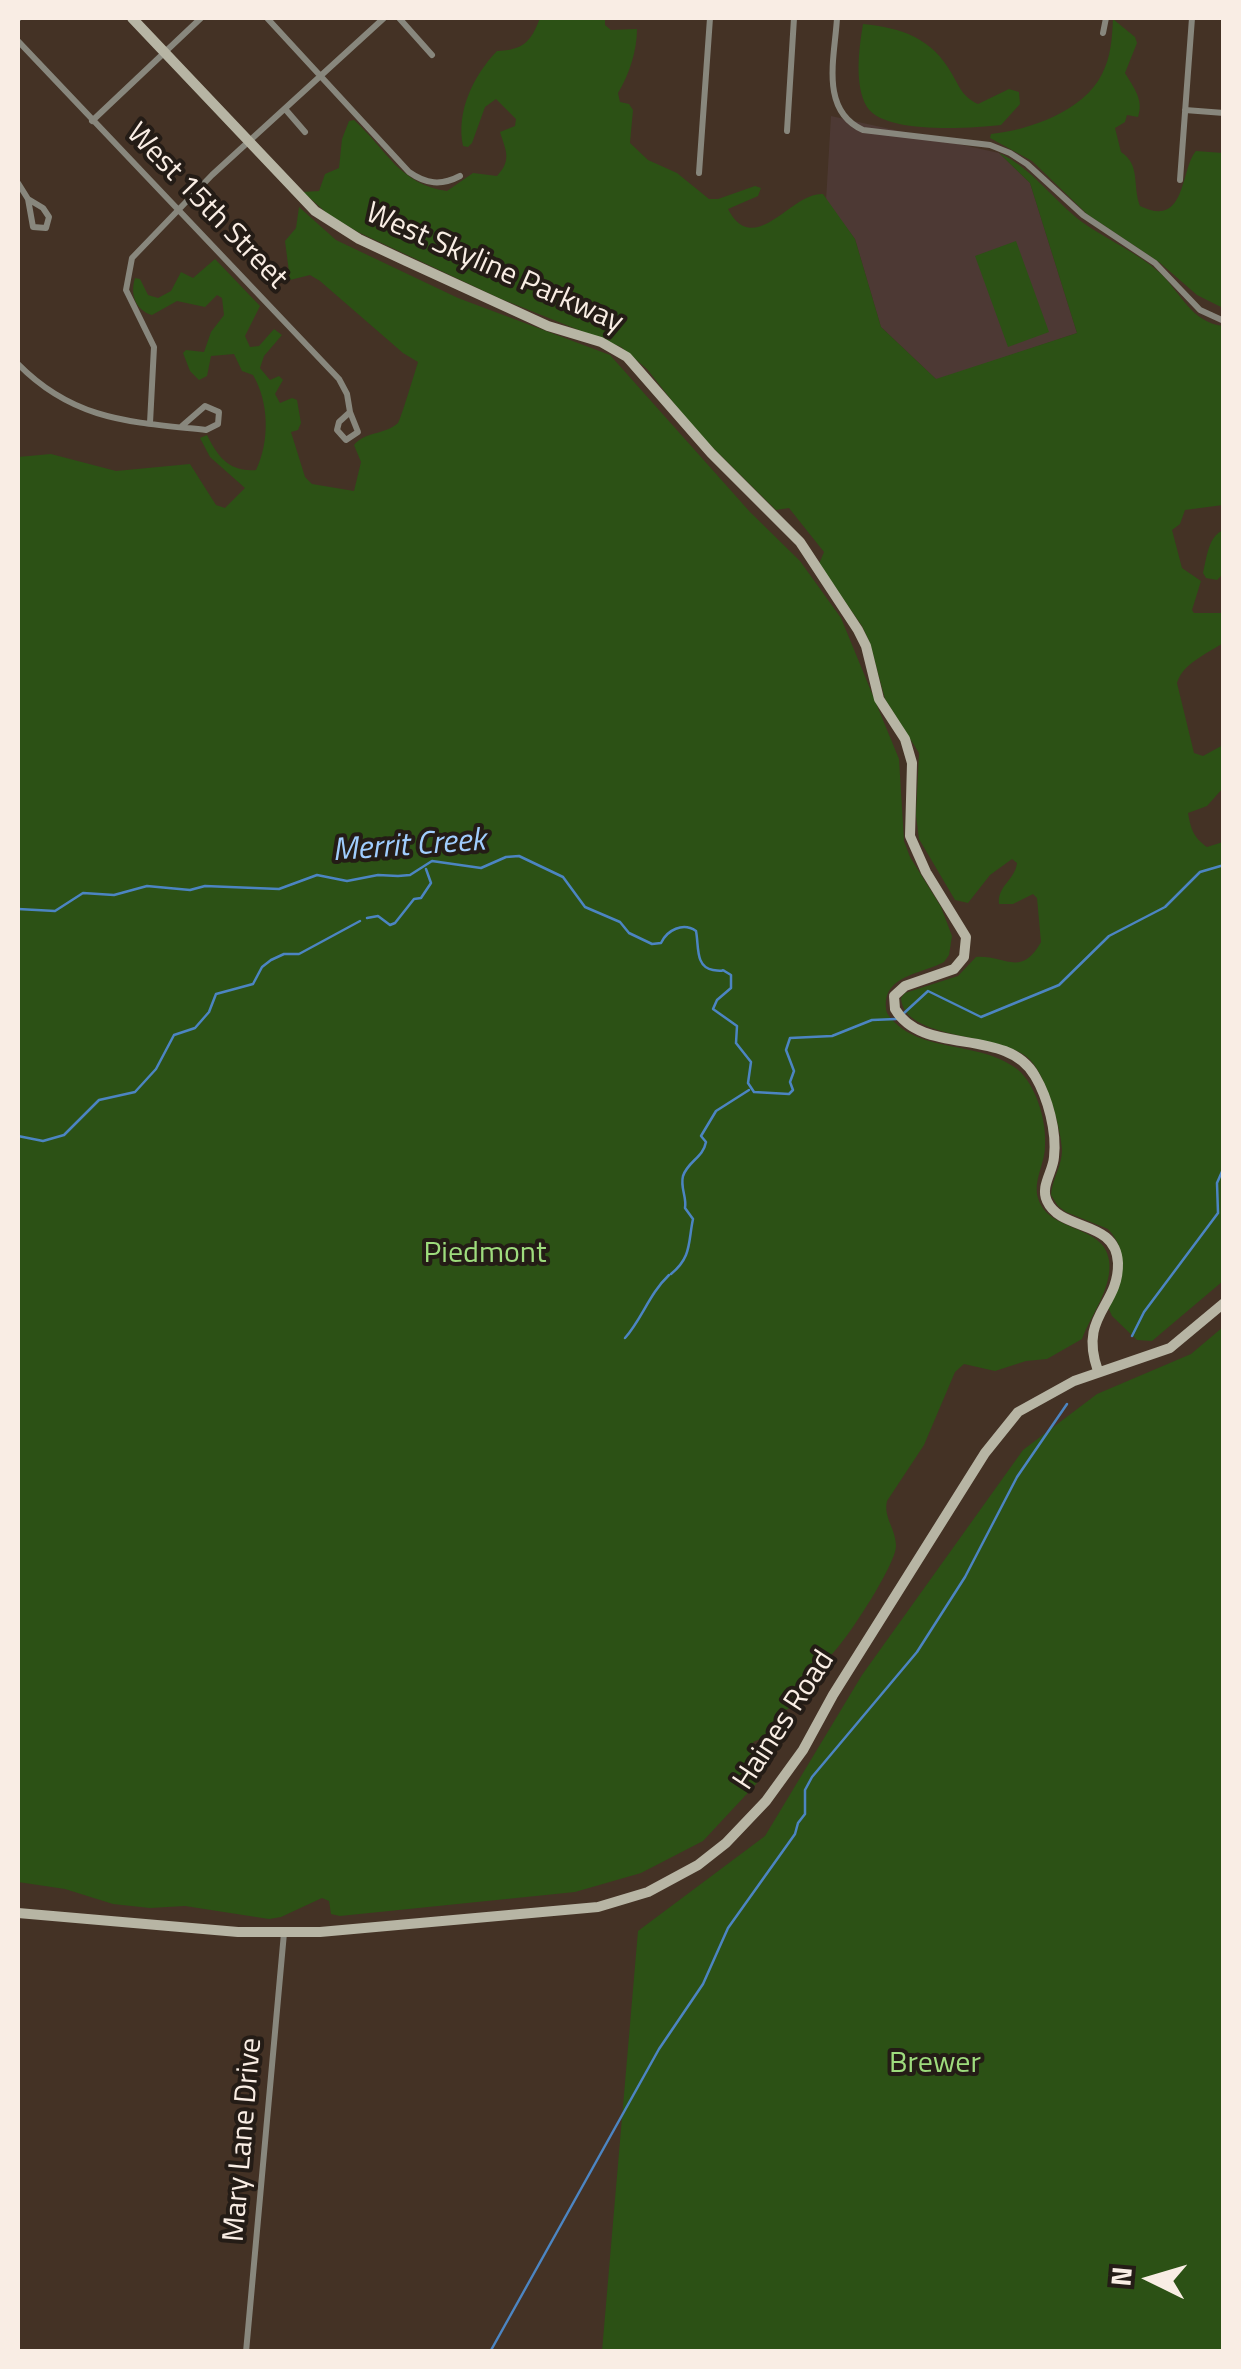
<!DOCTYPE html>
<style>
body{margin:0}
#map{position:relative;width:1241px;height:2369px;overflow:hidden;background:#443225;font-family:"Titillium Web",sans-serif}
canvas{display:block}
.frame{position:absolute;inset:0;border:20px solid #f9ede4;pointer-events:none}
.north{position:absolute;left:1101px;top:2229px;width:100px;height:100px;-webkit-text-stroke:8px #241c16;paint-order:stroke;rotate:275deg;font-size:28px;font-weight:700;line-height:40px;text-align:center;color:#f9ede4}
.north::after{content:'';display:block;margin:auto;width:35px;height:45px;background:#f9ede4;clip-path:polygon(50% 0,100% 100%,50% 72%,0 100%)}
</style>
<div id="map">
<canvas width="1241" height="2369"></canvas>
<div class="frame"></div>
<div class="north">N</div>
</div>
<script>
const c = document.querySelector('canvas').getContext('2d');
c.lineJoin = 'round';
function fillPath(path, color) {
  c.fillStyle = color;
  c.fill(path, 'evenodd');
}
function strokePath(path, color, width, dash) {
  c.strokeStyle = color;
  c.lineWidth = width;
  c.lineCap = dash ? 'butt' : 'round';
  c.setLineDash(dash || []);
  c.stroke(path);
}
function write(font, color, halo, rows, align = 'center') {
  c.font = font + ' "Titillium Web",sans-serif';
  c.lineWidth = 8;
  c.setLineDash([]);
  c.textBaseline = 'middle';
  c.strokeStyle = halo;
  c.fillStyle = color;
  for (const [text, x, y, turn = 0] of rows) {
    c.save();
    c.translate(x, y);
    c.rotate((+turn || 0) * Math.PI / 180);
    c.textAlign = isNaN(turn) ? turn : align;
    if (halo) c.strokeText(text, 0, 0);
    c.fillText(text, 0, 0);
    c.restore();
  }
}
const education = new Path2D(`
 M831,116L999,153L1030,183L1077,333L937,380L881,327L855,239L826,201Z`);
const green = new Path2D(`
 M540,18H605V25L611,30L637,29C637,51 629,75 618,93L620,102L629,104L633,110L630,143L648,160L677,173L709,199H718L755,186L761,188L758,196L728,209C754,260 792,191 823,194L855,239L881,327L936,379L1077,333L1030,183L999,153C1032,168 1053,200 1082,222C1107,240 1137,252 1160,273C1181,293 1191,322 1223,326V505L1185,510L1180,524L1172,530L1182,568L1201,581L1192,610L1194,613H1223V643C1207,654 1183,663 1177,683L1194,753L1203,756L1223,745V788L1207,806L1188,813C1191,829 1193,837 1207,847L1223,842V1281L1152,1341L1137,1340L1112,1316L1108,1307C1120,1278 1132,1255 1108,1229L1066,1212L1058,1206L1051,1195C1052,1179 1062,1166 1062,1150C1061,1127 1045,1071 1027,1057C998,1033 903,1040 901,998L905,993L958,976L976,957C1005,955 1021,978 1041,942L1037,898L1033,894L1013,904H999C997,886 1015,880 1017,863L1012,859L990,875L968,903L955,900L919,839L916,815L919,753L885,699L870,643L862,626L819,564L824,552L789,508L776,510L695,430L647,369L621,347L499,298L358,232L329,215L303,192L319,191L325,174L339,168L342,139L349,121L354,120C387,150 399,184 447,191L473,173L497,176C512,160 506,151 500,132L515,126L516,119L496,99L485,107L472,143L468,147L463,146C456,112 473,76 497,51C523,50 531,42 540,18Z
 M1113,19L1135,37L1137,43L1125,73C1134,88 1144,100 1138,117L1127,115L1125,122L1115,128L1121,152C1141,165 1132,185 1140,206C1187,229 1180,169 1196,151L1223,153V308L1197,295L1159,262L1087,214L1032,161L990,138L991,134C1029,130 1084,111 1102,74C1111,56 1112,39 1113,19Z
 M863,24C902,28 932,38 952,74C960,88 963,97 978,104L1009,89L1019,92L1020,104L1001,125C972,128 885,135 867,107C854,85 859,48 863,24Z
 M299,207L336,240L458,298L610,355L750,512L800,561L841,618L899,759L904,841L910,857L941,907L952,936L949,955L944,962C919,975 879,976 887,1013C915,1055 978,1039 1017,1069C1036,1084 1047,1122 1045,1146C1045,1163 1033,1181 1038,1198C1048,1233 1104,1224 1109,1260C1113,1287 1091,1315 1082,1339L1047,1359L1026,1361L995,1371L964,1364L955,1372L924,1445L887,1501C883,1517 896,1529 896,1546C896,1564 848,1638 833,1653C827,1659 820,1660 813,1663L809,1698C787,1710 775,1711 767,1736L753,1742L760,1758L757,1783L703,1841L641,1873L575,1892L340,1916L331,1914L329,1901L322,1898L281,1917L269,1919L185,1906L150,1908L113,1904L65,1889L18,1882V457L51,454L116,471L190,464L216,505L225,508L245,488L210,457L200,438L207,435C218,457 229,472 256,470C270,441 269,402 253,375L242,371L234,354L211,356L207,376L199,380L190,371L183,353L186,350L204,352L211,332L224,315L222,298L217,295L205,307L177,301L152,315C135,310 130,294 135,278L140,279L148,295L158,298L171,291L181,272L193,278L215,259L260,306L245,336L250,347L259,346L274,329L282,335L264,356L260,368L270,380L279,376L283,380L275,394L280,403L292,398L297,400L301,423L298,430L291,432L305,477L312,484L354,491L361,462L354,445C366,431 385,435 398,423C400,421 416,369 418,362L403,353L320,281L310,275L290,280L285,241L296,228Z
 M1016,241L1049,332L1008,347L975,256Z
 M1223,530V574L1217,580L1206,578L1203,573C1207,557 1208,537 1223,530Z
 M1223,1327V2351H602L638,1931L765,1836L862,1675L1023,1450L1097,1394L1191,1354Z`);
const stream = new Path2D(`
 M18,909L55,911L83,893L114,895L147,886L190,890L205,886L279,889L317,875L347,881L378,875L398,876L410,875L432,861L481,868L506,857L519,856L563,877L585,907L620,922L629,933L652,944L661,943C667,930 683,922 696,931C699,946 695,967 713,970C730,973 716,966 731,975V988L717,1000L713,1009L737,1026L736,1043L751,1062L748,1083L754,1092L789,1094L793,1090L790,1082L794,1071L786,1050L790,1038L832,1036L872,1020L896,1019
 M367,918L378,916L390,925L395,923L414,899L421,898L431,883L426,869
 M903,1014L928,991L981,1017L1059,985L1109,936L1165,907L1200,872L1224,865
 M18,1136L43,1141L64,1135L99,1100L135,1092L156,1069L174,1035L195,1028L209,1012L216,994L253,984L262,967L271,960L284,954H299L360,921
 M671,1274C692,1257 688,1242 693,1219L685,1208C687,1197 680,1188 683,1176C688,1161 703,1158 706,1142L701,1136L716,1111L749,1090
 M1132,1336L1144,1312L1218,1213L1217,1183L1224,1167
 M625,1338C642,1319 649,1294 669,1275
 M490,2352L659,2049L703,1984L728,1928L795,1834L798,1823L805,1814V1790L812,1777L917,1652L965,1577L1017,1477L1067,1404`);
const street = new Path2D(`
 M267,18L409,172C426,184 441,186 460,176
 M399,18L432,55
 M837,18C835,56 819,110 863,130L990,145L1010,153L1027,164L1083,215L1155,263L1200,310L1224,321
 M18,19L19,18
 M1103,33L1106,18
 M18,41L339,379L347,394L350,412
 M286,110L305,132
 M1185,110L1224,113
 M92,121L201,18
 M787,131L794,18
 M699,173L710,18
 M1180,180L1192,18
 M18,183L28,199
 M28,199L43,208L49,217L46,228L33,227Z
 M18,364C74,421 131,422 206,430L218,424L219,412L205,406L182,426
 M350,412L358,432L346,440L337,430L339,422Z
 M150,423L154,347L126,290L132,258L212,175L384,18
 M246,2352L284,1933`);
const secondary = new Path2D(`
 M132,18L315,211L359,239L406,261L548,326L601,342L627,357L711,453L800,542L858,630L866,646L879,699L905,739L912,763L910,836L926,872L966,937L964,957L954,969L905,986L894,996L895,1009C923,1057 1007,1026 1035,1076C1048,1098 1057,1132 1054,1157C1053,1172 1040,1186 1047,1201C1061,1232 1116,1219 1118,1263C1119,1307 1078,1315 1098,1371
 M18,1913L238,1932H320L598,1907L648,1892L698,1865L726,1843L766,1801L803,1750L833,1695L985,1453L1018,1412L1074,1381L1170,1348L1224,1303`);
const streetNames = [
 ["West 15th Street",206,207,46],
 ["West Skyline Parkway",494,269,24],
 ["Haines Road",785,1721,-57],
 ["Mary Lane Drive",244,2140,-85]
];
const parkNames = [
 ["Piedmont",485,1255],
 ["Brewer",935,2065]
];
const waterNames = [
 ["Merrit Creek",409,847,-4]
];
fillPath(education, '#4d3934');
fillPath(green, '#2c5115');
strokePath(stream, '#4c85c2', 2.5);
strokePath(street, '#88877d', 6);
strokePath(secondary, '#b7b5a4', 10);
write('30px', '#f9ede4', '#241c16', streetNames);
write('30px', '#9edc7d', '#241c16', parkNames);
write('italic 32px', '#a0cdfe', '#241c16', waterNames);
</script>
